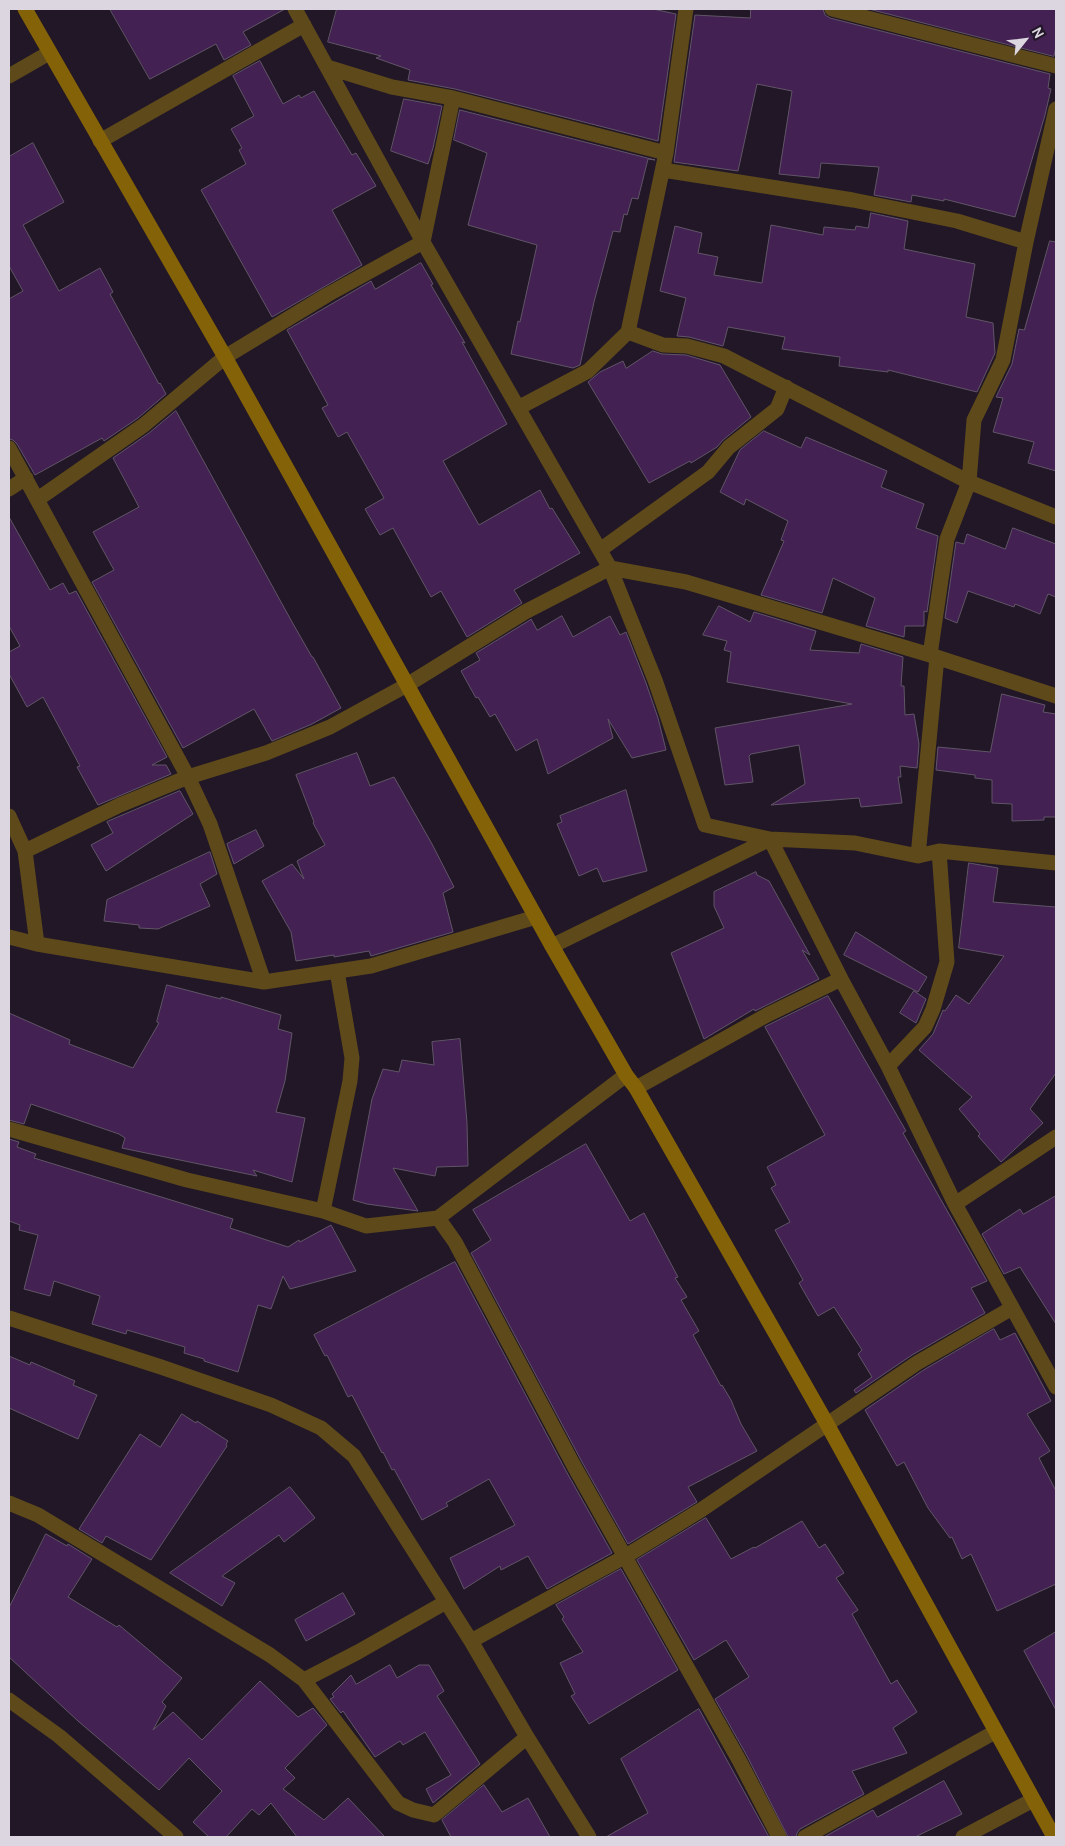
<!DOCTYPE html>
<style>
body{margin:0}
#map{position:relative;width:1065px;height:1846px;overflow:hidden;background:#211726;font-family:Cabin,sans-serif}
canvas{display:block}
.frame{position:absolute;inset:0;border:10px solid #dcd6e0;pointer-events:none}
.north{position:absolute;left:1000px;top:15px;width:50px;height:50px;-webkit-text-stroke:4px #211726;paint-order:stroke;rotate:61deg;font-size:14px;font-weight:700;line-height:20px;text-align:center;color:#dcd6e0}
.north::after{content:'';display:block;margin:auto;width:18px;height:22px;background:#dcd6e0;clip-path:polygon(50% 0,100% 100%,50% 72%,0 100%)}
</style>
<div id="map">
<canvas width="1065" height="1846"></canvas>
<div class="frame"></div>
<div class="north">N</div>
</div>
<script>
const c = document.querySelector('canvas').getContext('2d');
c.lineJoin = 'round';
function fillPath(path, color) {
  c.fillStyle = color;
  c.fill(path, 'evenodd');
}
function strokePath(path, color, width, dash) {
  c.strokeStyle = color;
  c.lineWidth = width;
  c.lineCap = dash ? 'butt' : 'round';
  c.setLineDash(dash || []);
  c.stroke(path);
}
const building = new Path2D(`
 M110,9H285L243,32L251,45L224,60L216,44L150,79Z
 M337,9H653L676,14L658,141L455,89L408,80L410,70L376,58L381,56L328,42Z
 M751,9H823L825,15L830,18L1050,74L1048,88L1051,89L1045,115L1015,217L944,199V201L912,195L911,202L874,195L879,167L821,163L819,178L779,174L792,91L757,84L738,171L674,162L695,15L750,18Z
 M869,9H1056V46L1054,56Z
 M260,61L283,104L299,95L301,98L314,91L352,155L356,153L376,186L332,210L362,265L272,317L201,190L246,164L239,150L242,148L231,129L254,116L233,76Z
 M404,99L442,106L433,148L428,164L391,151Z
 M460,110L655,160L648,159L638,199L632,198L627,215L624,214L620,232L613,231L594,302L580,365L573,368L511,354L518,321L520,322L537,245L468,225L487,153L454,140Z
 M33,143L64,202L23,225L59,291L100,268L113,292L110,294L159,384L160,383L166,394L138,418L104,441L102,438L35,475L17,444L13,440L9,439V299L23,291L9,266V157Z
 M871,213L908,221L904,249L975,264L966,317L993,323L995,353L977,392L888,370V372L839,366L840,357L782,349L785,337L728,327L723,346L689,337L677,336L686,298L660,291L675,226L702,233L698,253L718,257L714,275L762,283L771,225L823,235L824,227L855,230L856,226L868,228Z
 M1050,241L1056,242V471L1028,463L1034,442L993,432L1003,398L996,397L1012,364L1019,329L1024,330Z
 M421,263L433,284L431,285L465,343L462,342L507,424L443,461L479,525L540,490L550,509L552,508L580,553L514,590L522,603L467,637L441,591L431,597L393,528L380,535L365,509L384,498L347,432L338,437L322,408L328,405L287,330L371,281L375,289Z
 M653,351L662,354L686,355L720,365L751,417L723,440L717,447L691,463L690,461L649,483L588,382L600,372L623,361L626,368Z
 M176,411L292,622L312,657H313L341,708L312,724L272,741L254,709L183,748L92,582L114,570L93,532L139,507L113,458L149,433Z
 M764,431L801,448L806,437L887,471L881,487L924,504L916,528L938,536L927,612L924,611V626H905L904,637L866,626L875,598L833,578L822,613L761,595L784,541L781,540L788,521L746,499L744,505L720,492L740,450Z
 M9,517L50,590L63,583L69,594L76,591L167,757L152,765H166L171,774L98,805L77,767L80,766L43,697L27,707L9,674V652L20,646L9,626Z
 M1013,528L1056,544V597L1048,594L1040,614L1015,604L1014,607L968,591L957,623L945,618L956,542L964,544L967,534L1005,549Z
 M719,606L750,622L754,612L816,631L810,650L859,653L861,644L903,657L901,686H904L905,715L914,714L919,744L917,768L900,766L901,777H898L902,803L861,807L859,798L771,805L805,784L799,745L751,754L749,756L753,782L725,785L715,728L852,704L727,682L731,652L724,650L727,641L703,635Z
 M562,616L573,637L610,616L620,635L626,632L646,683L658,718L666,750L632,758L608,719L613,738L548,774L537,739L516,751L495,714L490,717L478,697L476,698L461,671L480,660L476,653L530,620L531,619L537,630Z
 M1002,694L1045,705L1043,712L1056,714V817H1044V820L1012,821V804L992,803V780L975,778V775L936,770L938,747L990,752Z
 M357,753L370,786L394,777L432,844L454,887L443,893L453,932L371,956L369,951L334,957V955L296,961L291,932L262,881L292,864L304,879L297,861L325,845L313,823L314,822L296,775Z
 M626,790L647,871L603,882L597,868L579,876L557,824L562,822L560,816Z
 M180,791L193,814L106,871L91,845L113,833L107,822Z
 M256,830L264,846L234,864L227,844Z
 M210,852L217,874L200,884L210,906L158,929L139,928V925L104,921L107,900Z
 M969,863L998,868L993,902L1056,907V1073L1030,1109L1043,1123L1001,1162L978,1136L980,1134L959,1109L972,1097L919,1050L933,1034L943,1010L945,1011L956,995L969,1004L1004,956L959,948Z
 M756,872L757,875L769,881L810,955L802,950L819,979L755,1011L754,1009L704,1039L671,953L724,928L714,906V892Z
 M856,932L927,977L918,992L844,955Z
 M167,985L221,999V997L281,1015L278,1029L292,1033L285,1081L276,1112L305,1118L292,1182L253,1170L257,1176L122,1148L125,1138L119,1134L31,1104L24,1124L9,1120V1013L70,1040L69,1044L133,1068L159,1023L157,1022Z
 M914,991L926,999L916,1023L900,1013Z
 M828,996L906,1131L903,1133L987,1281L971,1288L985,1313L912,1355L856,1393L854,1390L872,1377L858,1354L862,1350L834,1307L818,1316L799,1283L803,1280L775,1230L790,1222L771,1188L776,1185L767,1167L825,1135L765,1027Z
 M460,1039L467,1123L468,1166L437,1167L435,1176L393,1168L418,1211L367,1204L353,1200L372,1099L383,1069L399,1072L402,1060L434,1065L432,1042Z
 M9,1139L19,1142L17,1147L36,1154L34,1158L233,1219L230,1228L288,1247L299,1240L300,1242L331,1225L356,1271L290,1289L283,1276L271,1309L258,1305L238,1372L204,1361V1359L184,1353L185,1347L127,1330L126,1334L92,1324L100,1296L54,1281L50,1296L24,1289L38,1235L19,1230L20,1225L9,1221Z
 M586,1144L630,1221L644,1213L678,1277L675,1278L687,1297L681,1300L699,1331L693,1335L721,1386L722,1385L731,1400L741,1424L757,1451L688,1487L697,1502L628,1544L582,1462L471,1253L491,1240L473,1210Z
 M1056,1196V1324L1020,1267L1004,1274L982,1234L1020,1209L1023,1214Z
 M455,1262L566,1471L612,1553L547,1589L528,1556L501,1570L500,1566L464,1589L450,1558L515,1525L489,1479L446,1503L448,1506L422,1520L394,1469L392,1470L383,1452L382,1453L352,1395L348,1397L327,1355L325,1356L314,1335Z
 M994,1329L1000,1340L1015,1333L1051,1401L1027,1414L1050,1451L1039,1458L1056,1491V1584L997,1611L971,1554L962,1559L952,1537L950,1538L928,1508L904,1462L897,1466L865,1410L922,1371Z
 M9,1356L30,1365L31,1362L75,1381L73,1385L97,1395L78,1439L9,1408Z
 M182,1414L196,1423L197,1421L228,1441L226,1444L227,1446L151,1560L106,1536L102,1543L79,1529L140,1434L160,1447Z
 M290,1487L315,1518L284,1542L279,1535L222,1576L235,1583L222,1606L170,1573Z
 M706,1518L731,1559L754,1547L755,1548L802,1521L819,1548L825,1544L844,1573L836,1578L858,1610L852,1614L891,1684L897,1680L917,1712L893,1728L907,1753L852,1771L864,1794L800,1829L797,1833L796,1837H788L747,1756L715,1699L749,1677L726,1640L694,1660L637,1560Z
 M46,1534L67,1546L68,1544L92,1559L68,1597L117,1627L119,1625L182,1678L162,1702L166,1706L153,1730L173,1712L202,1740L260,1681L298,1717L313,1708L327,1725L285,1768L295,1778L283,1789L324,1820L348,1798L385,1837H297L271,1803L259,1815L252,1809L226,1837H209L193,1822L222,1791L189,1758L159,1790L78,1721L9,1657V1608Z
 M621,1569L678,1670L589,1724L571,1696L575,1694L560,1663L583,1652L562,1619L564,1617L556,1605Z
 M343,1593L355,1614L306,1641L295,1620Z
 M1056,1632V1710L1024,1651Z
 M390,1665L397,1678L419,1665H429L444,1691L437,1696L480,1764L433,1803L426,1789L451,1775L425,1732L403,1745L400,1741L375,1757L343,1711L341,1713L330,1699L334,1697L332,1694L351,1675L356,1684Z
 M699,1709L769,1837H606L648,1813L621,1759Z
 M944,1781L962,1814L915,1837H824L873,1810L877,1817Z
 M484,1785L502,1812L528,1798L550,1837H451L442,1820Z`);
const street = new Path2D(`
 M295,9L423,242L610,568L686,582L930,655L1056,696
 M832,9L1056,66
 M327,67L392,87L453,98L666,153
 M9,76L49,53
 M100,141L304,25
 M663,170L853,200L957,221L1026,242
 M628,332L666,153L686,9
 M518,408L588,371L628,332L663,345L687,346L724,356L969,482L1056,517
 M9,448L188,777L210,824L264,982
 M9,489L26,478
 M38,499L144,425L225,357L327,295L423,242L453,98
 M600,550L708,472L729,447L777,409L786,387
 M930,655L947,539L969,482L974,420L1003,360L1026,242L1056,109
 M9,816L25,851L37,944
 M25,851L120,805L188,777L266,753L330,727L407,685L525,612L610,568L655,680L705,825L770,839L855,843L918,856L939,851L1056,863
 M918,856L937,657
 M9,937L37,944L264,982L371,966L536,917
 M552,946L770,839L841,979L888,1066L955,1204L1056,1387
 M888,1066L925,1027L933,1009L947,962L939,851
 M636,1088L767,1015L841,979
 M9,1129L187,1180L323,1211L366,1226L438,1218L455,1242L574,1466L739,1760L779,1837
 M955,1204L1056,1137
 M323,1211L350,1081L352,1058L337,971
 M438,1218L626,1075
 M9,1318L161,1367L271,1405L321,1428L354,1456L471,1641L527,1737L589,1837
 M9,1503L38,1515L270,1655L304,1680L358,1652L446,1602
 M471,1641L626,1556L701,1510L917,1363L1012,1308
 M304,1680L398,1803L413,1810L434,1815L527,1737
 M9,1700L59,1736L176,1837
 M805,1837L995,1732
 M963,1837L1033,1800`);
const secondary = new Path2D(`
 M25,9L225,357L552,946L626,1075L636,1088L827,1424L1054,1837`);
fillPath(building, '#432153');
strokePath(building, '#615567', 1);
strokePath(street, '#5e491b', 15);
strokePath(secondary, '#846207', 15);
</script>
